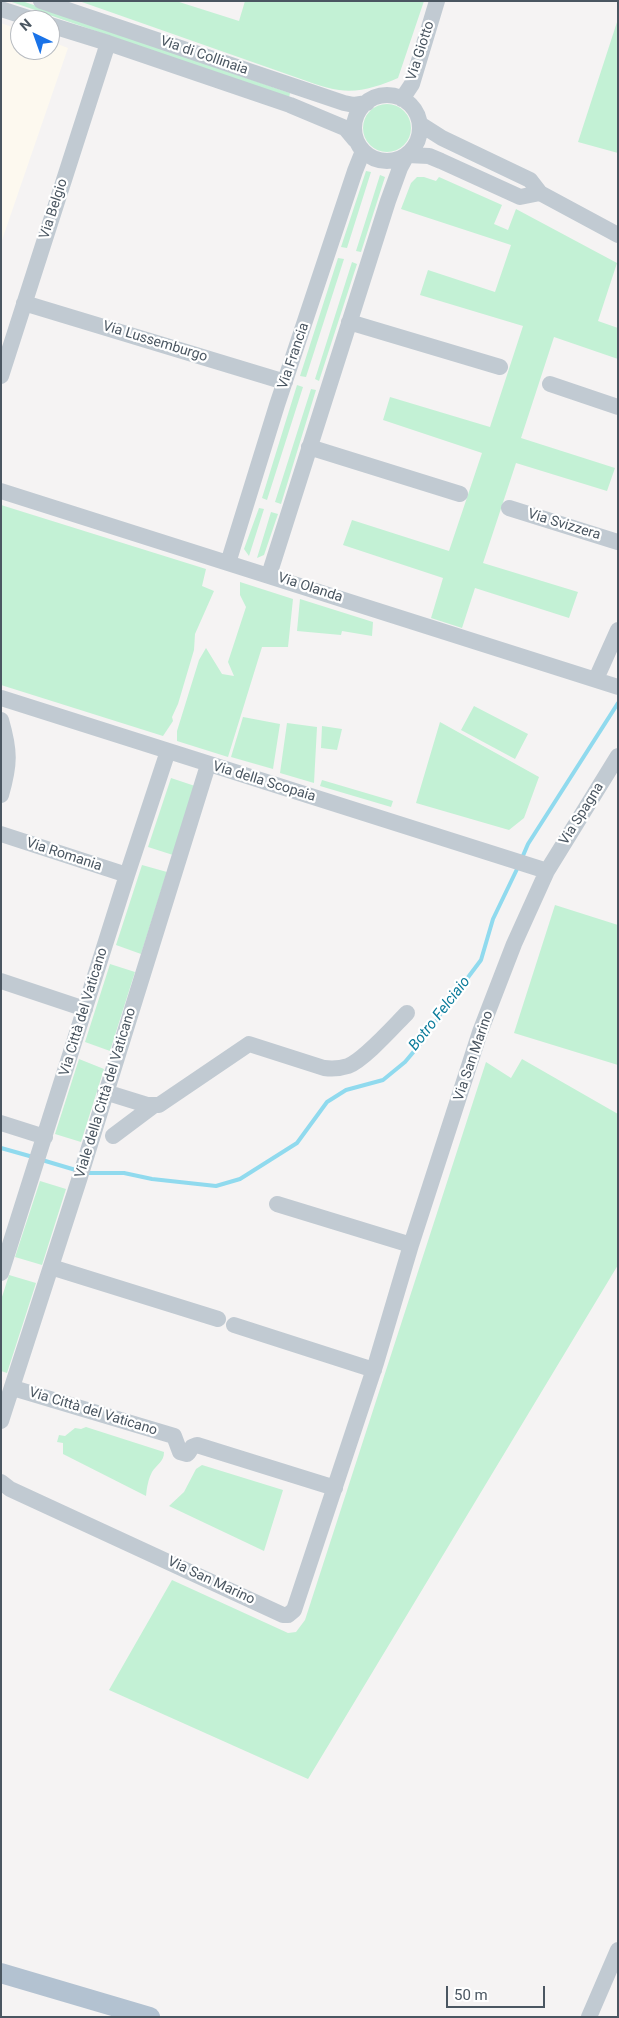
<!DOCTYPE html>
<meta charset="utf-8">
<style>
body{margin:0}
#map{position:relative;width:619px;height:2018px;overflow:hidden;background:#f5f3f3;font-family:Roboto,sans-serif}
canvas{display:block}
.frame{position:absolute;inset:0;border:2px solid #4a5661;pointer-events:none}
.north{position:absolute;left:10px;top:10px;width:50px;height:50px;box-sizing:border-box;background:#fff;border:1px solid #b7bbc0;border-radius:50%;rotate:318deg;font-size:14px;font-weight:700;line-height:20px;text-align:center;color:#4a5661}
.north::after{content:'';display:block;margin:auto;width:18px;height:22px;background:#1a73e8;clip-path:polygon(50% 0,100% 100%,50% 72%,0 100%)}
.scale{position:absolute;left:446px;top:1986px;width:99px;height:22px;box-sizing:border-box;border:2px solid #4a5661;border-top:0;padding-left:6px;font-size:15px;line-height:18px;white-space:nowrap;color:#4a5661;-webkit-text-stroke:4px #fff;paint-order:stroke}
</style>
<div id="map">
<canvas width="619" height="2018"></canvas>
<div class="frame"></div>
<div class="north">N</div>
<div class="scale">50 m</div>
</div>
<script>
const c = document.querySelector('canvas').getContext('2d');
c.lineJoin = 'round';
function fillPath(path, color) {
  c.fillStyle = color;
  c.fill(path, 'evenodd');
}
function strokePath(path, color, width, dash) {
  c.strokeStyle = color;
  c.lineWidth = width;
  c.lineCap = dash ? 'butt' : 'round';
  c.setLineDash(dash || []);
  c.stroke(path);
}
function write(font, color, halo, rows, align = 'center') {
  c.font = font + ' Roboto,sans-serif';
  c.lineWidth = 4.5;
  c.setLineDash([]);
  c.textBaseline = 'middle';
  c.strokeStyle = halo;
  c.fillStyle = color;
  for (const [text, x, y, turn = 0] of rows) {
    c.save();
    c.translate(x, y);
    c.rotate((+turn || 0) * Math.PI / 180);
    c.textAlign = isNaN(turn) ? turn : align;
    if (halo) c.strokeText(text, 0, 0);
    c.fillText(text, 0, 0);
    c.restore();
  }
}
const commercial = new Path2D(`
 M1,23L20,30V50H50V41L68,48L1,243Z`);
const green = new Path2D(`
 M9,1H22L290,93L289,98Z
 M79,1H176L239,21L245,1H424L398,78C380,86 359,93 339,90C331,89 322,86 315,84Z
 M618,19V153L578,142Z
 M363 128a24 24 0 1 1 48 0a24 24 0 1 1-48 0Z
 M366,171L371,172L347,248L341,247Z
 M380,175L385,177L361,252L356,251Z
 M417,177H424L436,181L439,177L502,205L494,224L508,230L516,209L617,263L598,321L618,328V359L554,337L521,438L615,468L607,491L516,463L483,563L578,592L569,618L475,588L462,628L431,618L443,578L343,545L352,520L449,551L482,453L383,420L390,397L490,427L523,326L420,295L428,270L495,292L511,245L401,209L411,183Z
 M338,258L344,259L306,377L300,376Z
 M352,262L357,264L319,381L315,379Z
 M297,385L303,387L267,500L262,498Z
 M311,389L316,390L281,504L275,502Z
 M1,505L206,569L202,586L214,591L195,634L194,650L178,704L172,717L173,721L163,736L1,685Z
 M259,508L264,509L249,556L244,549Z
 M271,512L278,514L264,555L257,558Z
 M240,582L293,599L288,647H262L228,757L177,741V731L199,660L206,648L222,674L234,676L228,662L246,607L240,595Z
 M300,599L373,622L372,636L342,631L341,635L297,631Z
 M474,706L528,734L515,759L461,730Z
 M243,717L280,724L273,769L231,757Z
 M440,722L539,777L524,818L509,830L416,803Z
 M287,723L317,727L314,783L280,773Z
 M322,726L342,729L337,750L321,748Z
 M171,778L195,786L173,855L148,847Z
 M322,780L393,801L391,807L320,786Z
 M142,865L167,872L141,954L116,945Z
 M555,905L618,925V1065L514,1033Z
 M110,964L135,972L110,1051L85,1042Z
 M79,1059L104,1069L81,1142L55,1134Z
 M522,1059L618,1114V1265L308,1779L109,1690L172,1580L288,1633L296,1632L305,1620L486,1062L511,1078Z
 M40,1181L66,1189L42,1265L15,1257Z
 M9,1275L36,1283L7,1373L1,1371V1300Z
 M86,1427L164,1452C164,1462 157,1464 152,1472C148,1480 147,1487 146,1496L63,1454V1443L57,1442L59,1435L65,1436L75,1428L81,1429Z
 M202,1465L283,1490L264,1551L169,1506L184,1492L196,1469Z`);
const stream = new Path2D(`
 M522,858L528,844L618,703
 M1,1148L33,1157
 M42,1160L79,1171
 M85,1173H124L152,1179L216,1186L240,1179L297,1143L327,1102L346,1090L383,1080L405,1062L421,1043L442,1012L481,960L493,919L518,867`);
const minor = new Path2D(`
 M41,1L344,103L354,105L367,103
 M1,9L35,20
 M50,25L108,43L290,105L345,128L355,140
 M354 128a33 33 0 1 1 66 0a33 33 0 1 1-66 0Z
 M402,99L412,84L437,1
 M420,124L442,138L530,180L540,193L618,235
 M407,155L429,156L441,161L520,197L540,193
 M24,303L285,382
 M349,322L500,367
 M1,376L108,43
 M550,384L618,407
 M309,447L460,494
 M1,491L618,687
 M509,508L618,542
 M228,563L277,405L355,171L363,151
 M269,575L388,201L400,168L407,155
 M596,679L618,630
 M1,698L547,871
 M1,720C10,751 10,764 1,795
 M1,834L127,875
 M1,981L85,1009
 M105,1092L147,1105H159L249,1044L324,1068C333,1069 339,1069 348,1066C364,1060 394,1026 407,1013
 M1,1123L45,1137
 M113,1136L153,1106
 M277,1204L411,1245
 M51,1267L218,1319
 M1,1273L127,875L168,751
 M234,1325L374,1370
 M13,1388L174,1436L180,1452L187,1454L189,1452L192,1447L197,1445L335,1488
 M1,1421L79,1180L208,765
 M1,1482L10,1489L283,1615H288L294,1610L376,1363L411,1245L480,1032L514,944L547,871L618,756
 M589,2017L618,1950`);
const major = new Path2D(`
 M1,1973L150,2017`);
const streetNames = [
 ["Via Giotto",421,51,-72],
 ["Via di Collinaia",204,56,19],
 ["Via Belgio",54,209,-72],
 ["Via Lussemburgo",155,342,17],
 ["Via Francia",294,356,-71],
 ["Via Svizzera",564,525,17],
 ["Via Olanda",310,588,18],
 ["Via della Scopaia",264,782,17],
 ["Via Spagna",582,814,-58],
 ["Via Romania",64,855,18],
 ["Via Città del Vaticano",84,1012,-73],
 ["Via San Marino",474,1056,-71],
 ["Viale della Città del Vaticano",106,1093,-73],
 ["Via Città del Vaticano",93,1412,17],
 ["Via San Marino",211,1581,25]
];
const waterNames = [
 ["Botro Felciaio",440,1014,-52]
];
fillPath(commercial, '#fdf9ef');
fillPath(green, '#c3f1d5');
strokePath(stream, '#90daee', 4);
strokePath(minor, '#c1cad2', 16);
strokePath(major, '#b3c2d1', 20);
write('14px', '#4a5661', '#fff', streetNames);
write('italic 15px', '#0c7c9b', '#fff', waterNames);
</script>
